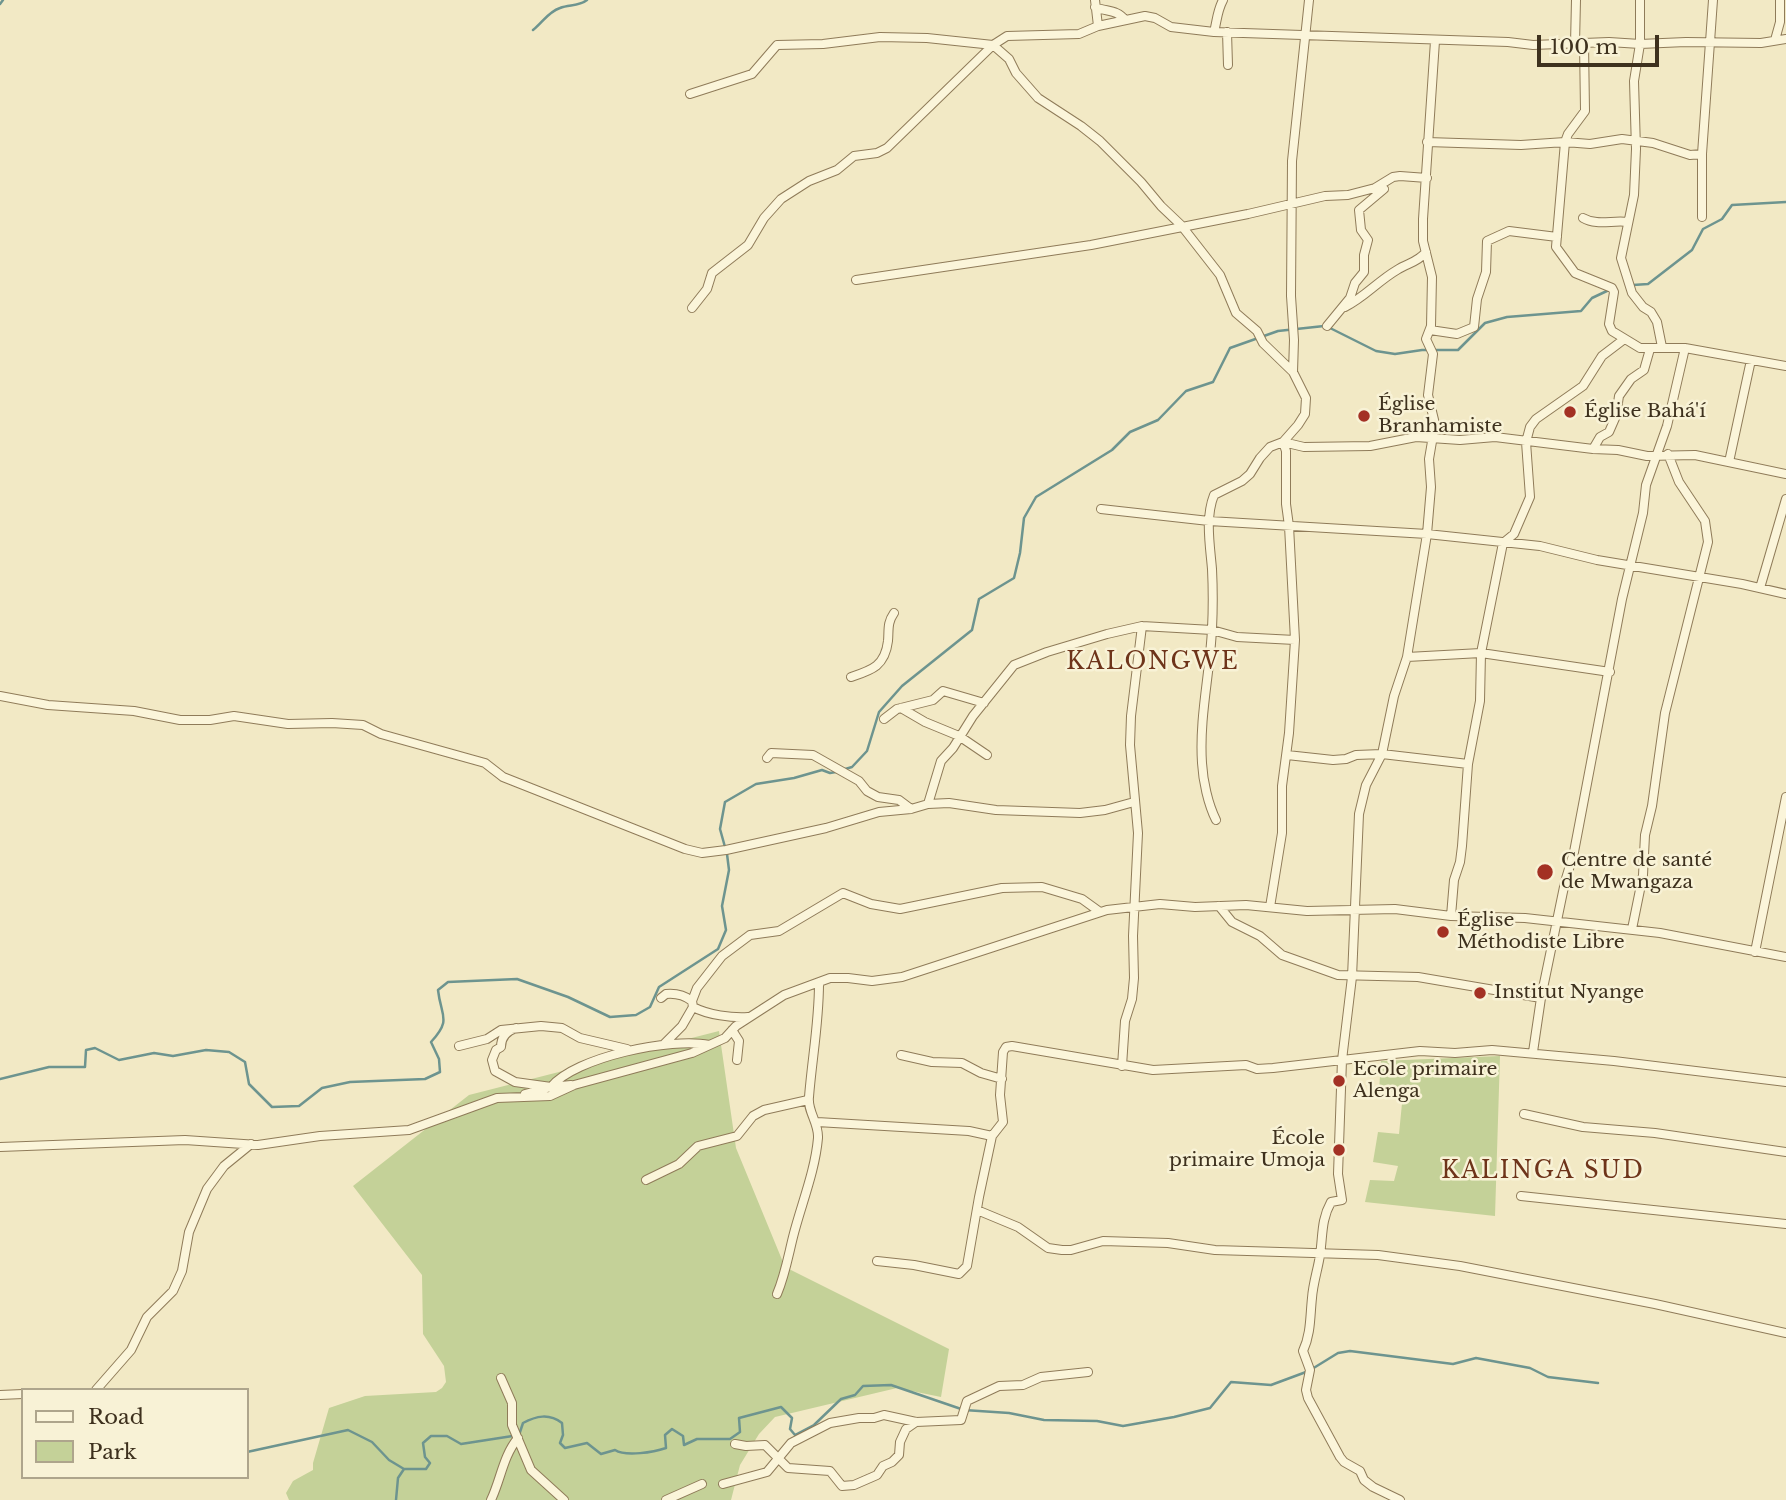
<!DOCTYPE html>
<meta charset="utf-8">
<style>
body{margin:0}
#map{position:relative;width:1786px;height:1500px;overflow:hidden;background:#f2e9c5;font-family:"Libre Baskerville",serif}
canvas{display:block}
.legend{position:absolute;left:21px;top:1388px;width:228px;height:91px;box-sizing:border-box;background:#f8f2d6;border:2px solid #aea58c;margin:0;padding:9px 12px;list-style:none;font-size:21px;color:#3e311e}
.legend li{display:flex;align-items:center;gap:14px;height:35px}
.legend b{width:35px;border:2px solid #aea58c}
.scale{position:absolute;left:1537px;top:35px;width:122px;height:32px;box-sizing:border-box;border:4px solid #3e311e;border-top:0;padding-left:9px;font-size:21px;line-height:24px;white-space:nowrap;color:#3e311e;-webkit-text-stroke:5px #f8f2d6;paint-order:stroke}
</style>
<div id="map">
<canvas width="1786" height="1500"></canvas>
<ul class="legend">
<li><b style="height:9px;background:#fbf5da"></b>Road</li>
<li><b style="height:19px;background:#c4d198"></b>Park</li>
</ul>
<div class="scale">100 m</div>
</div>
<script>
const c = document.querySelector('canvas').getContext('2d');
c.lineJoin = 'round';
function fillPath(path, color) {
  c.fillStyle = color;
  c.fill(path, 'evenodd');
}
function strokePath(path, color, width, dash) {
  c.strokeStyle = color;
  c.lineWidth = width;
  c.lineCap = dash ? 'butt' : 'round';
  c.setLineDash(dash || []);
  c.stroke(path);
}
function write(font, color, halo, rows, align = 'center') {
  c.font = font + ' "Libre Baskerville",serif';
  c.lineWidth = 5;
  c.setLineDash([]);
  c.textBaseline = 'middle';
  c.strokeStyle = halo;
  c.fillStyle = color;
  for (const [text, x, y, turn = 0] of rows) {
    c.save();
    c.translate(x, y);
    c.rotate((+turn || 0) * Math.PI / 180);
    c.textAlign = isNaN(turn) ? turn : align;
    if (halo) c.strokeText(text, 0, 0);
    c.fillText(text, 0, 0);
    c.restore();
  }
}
const green = new Path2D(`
 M719,1031L736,1148L785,1267L949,1349L941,1397L897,1388L775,1417L759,1434L740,1465L731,1500H289L286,1493L293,1481L313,1470V1463L329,1408L365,1396L436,1392L442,1388L446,1382L444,1366L423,1334L422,1275L353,1186L469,1095Z
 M1500,1056L1495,1216L1365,1202L1370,1180L1394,1181L1398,1166L1373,1162L1378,1132L1399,1134L1403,1093L1379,1091L1381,1061Z`);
const stream = new Path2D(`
 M0,4L3,0
 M533,30C543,22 548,12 560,8C569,4 578,7 587,0
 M1633,285L1648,284L1692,250L1703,229L1722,219L1732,205L1786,202
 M1330,328L1376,351L1395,354L1422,350H1458L1485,323L1507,317L1581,311L1592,298L1609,290
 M842,770L852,767L867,751L879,712L902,686L972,630L979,599L1014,578L1020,553L1024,518L1036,497L1112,450L1130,432L1158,420L1186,391L1213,382L1230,348L1278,331L1324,326
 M725,847L720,829L725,802L756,784L794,778L822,770L830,773L836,772
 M0,1079L49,1067H85L86,1050L95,1048L119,1060L154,1053L173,1056L206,1050L229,1052L245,1062L249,1084L272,1107L299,1106L322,1088L350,1082L425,1079L440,1072L439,1059L431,1042C452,1019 441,1017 438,990L448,982L517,979L568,997L610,1017L636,1015L650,1007L659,987L718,949L726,930L722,906L729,870L727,854
 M1312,1369L1338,1353L1350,1351L1453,1364L1476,1358L1530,1368L1548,1377L1598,1383
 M247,1452L348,1430L372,1442L389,1460L404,1469
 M396,1500L398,1478L404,1469H426L430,1463L425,1457L423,1443L431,1436H447L461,1444L519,1435L523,1423C536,1416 549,1413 562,1423L563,1435L560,1443L565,1448L587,1443L601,1454L615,1450C626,1457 654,1452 666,1448L665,1435L672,1429L683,1436L684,1445L697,1439H730L740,1432L739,1418L781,1407L792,1418L790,1429L795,1435L814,1425L841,1399L855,1395L863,1386L891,1385L964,1410L1009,1413L1044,1420L1097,1421L1123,1426L1174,1417L1210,1408L1231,1382L1271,1385L1306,1372`);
const minor = new Path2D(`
 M1095,0L1098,26
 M1640,0V44L1634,81L1636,149L1634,195L1621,258L1632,293L1643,307L1651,312L1657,322L1662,347
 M1095,7C1106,12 1117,9 1125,20
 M1214,32C1217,21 1217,11 1223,0
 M1227,32L1228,65
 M1775,40L1780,22V0
 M1584,43L1585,111L1568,134L1565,142L1556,247L1575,273L1612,288L1614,292L1609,324L1612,331L1640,348H1685L1786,366
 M1575,44L1576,0
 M690,94L752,74L777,45L823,44L880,37L927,38L993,45L1009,59L1016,73L1038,98L1081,126L1100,141L1141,182L1161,206L1181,225L1220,275L1236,313L1257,331L1263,343L1293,372
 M1427,142L1521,145L1565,142L1590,144L1622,139L1653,143L1690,155L1702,154
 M1702,217V154L1713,0
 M1583,218C1597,226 1612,220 1628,222
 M856,280L1091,245L1248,214L1325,196L1348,195L1375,188L1393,177L1400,176L1427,178
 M1345,307C1365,297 1378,281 1397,270C1407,263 1417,263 1426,252
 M692,308L707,289L712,273L748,245L764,218L781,199L809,181L837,170L854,156L877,153L887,148L993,45L1007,36L1079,34L1098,26L1145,16L1155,18L1171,27L1214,32L1508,42L1533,45L1609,42L1640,44L1686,42L1761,43L1786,39
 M1327,326L1350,298L1355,283L1364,272V255L1368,240L1361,230L1359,210L1384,189
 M1430,330L1457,334L1474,327L1477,299L1486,272L1487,241L1509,231L1557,237
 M1283,442L1304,447L1370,446L1416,437L1460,440L1495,437L1593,449L1618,450L1647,456L1695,455L1786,474
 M1593,449L1600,437L1609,432L1616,416L1619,396L1631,379L1644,370L1650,349
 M1729,462L1751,360
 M1101,509L1209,521L1427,534L1540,546L1597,560L1742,584L1786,594
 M1760,588L1786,499
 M1407,657L1481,653L1610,672
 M851,677C872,670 885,666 888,641C889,630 887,623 894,613
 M0,696L48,705L134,711L180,720H210L234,716L288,724L332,723L363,725L381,734L485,763L503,777L685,849L702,853L726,850L826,828L879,812L911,809L928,804L949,803L996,810L1080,813L1105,810L1134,802
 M901,708L925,722L959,736L987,755
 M884,719L897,709L933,700L943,691L984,703
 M1287,755L1333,760L1346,759L1356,755L1382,754L1468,764
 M767,758L771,753L813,755L859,781L867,791L878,797L899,800L911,809
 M928,804L941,761L953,748L973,716L1014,665L1047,652L1107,634L1142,626L1212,630L1237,637L1295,640
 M1216,820C1208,804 1203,781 1202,763C1199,718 1210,673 1212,629C1213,609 1213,589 1212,569C1210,545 1205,518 1214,495L1242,481L1250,474L1260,458L1270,447L1283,442L1298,425L1305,414L1306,398L1293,372L1294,340L1291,296L1292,161L1309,0
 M1219,906L1232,922L1260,936L1282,955L1338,975L1418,977L1541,998
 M1270,907L1282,833V786L1289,733L1295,640L1289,526L1286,504V451L1283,442
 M1451,916L1454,880L1460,862L1462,846L1468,764L1480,701L1481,653L1503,543L1514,534L1530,497L1526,442L1530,427L1536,419L1583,386L1602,356L1623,340
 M1632,929L1643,875L1645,835L1652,806L1665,713L1708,542L1705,521L1679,482L1668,454
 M1755,952L1786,797
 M661,998L666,994C676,993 684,995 692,1001L693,1007L682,1026L664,1044
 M692,1001L697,988L722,956L750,935L779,931L843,893L871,904L900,909L1002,888L1042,887L1082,899L1100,912
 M693,1007C708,1015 732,1018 748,1017
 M516,1028C507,1031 501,1037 501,1047L496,1050L492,1060L495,1071L515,1082L551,1087C575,1057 672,1037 709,1045
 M732,1030L739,1041L737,1060
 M459,1046L487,1039L501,1030L541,1026L562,1028L580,1038L627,1049
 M1533,1052L1541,998L1565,882L1574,852L1622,599L1643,513L1646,485L1667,426L1685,348
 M901,1055L932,1062L962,1063L981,1073L1002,1079
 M1122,1066L1125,1021L1132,999L1134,978L1133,936L1138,833L1130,745L1131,716L1142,626
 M525,1094L551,1087L571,1085
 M1524,1114L1583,1127L1655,1133L1786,1152
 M817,1122L969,1131L992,1136
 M0,1147L185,1140L258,1145L320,1136L409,1130L497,1098L550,1096L574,1085L692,1053L725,1038L736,1026L784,995L830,978H848L872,981L902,977L1107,910L1160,904L1195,907L1246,905L1307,911L1395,909L1451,916L1525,918L1660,933L1786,957
 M646,1180L679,1164L698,1146L737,1136L753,1116L764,1110L808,1100
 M1521,1196L1786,1224
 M977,1210L1018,1227L1048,1248L1062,1250H1071L1103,1241L1168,1243L1215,1250L1378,1255L1460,1266L1655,1304L1786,1333
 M877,1261L914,1265L959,1274L967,1266L979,1197L992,1136L1003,1122L1000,1095L1003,1052L1006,1047L1012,1046L1153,1070L1246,1065L1257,1069L1273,1068L1420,1051L1455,1053L1492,1050L1614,1061L1786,1082
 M777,1294C785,1275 788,1257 793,1237C801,1205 815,1172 818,1138C819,1123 807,1111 809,1097C812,1059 819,1022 819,984
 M501,1378L512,1403V1425L531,1470L564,1500
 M96,1390L131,1350L147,1317L173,1291L182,1271L189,1232L207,1189L224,1166L251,1144
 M0,1395L23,1394
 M735,1444L746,1446L765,1445L788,1468L830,1471L842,1486L854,1485L877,1475L883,1466L892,1462L899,1455L900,1442L906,1429L916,1422
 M723,1484L767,1472L791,1443L830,1423L859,1418H874L884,1415L916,1422L961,1420L967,1401L999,1386L1023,1385L1041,1377L1088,1372
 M491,1500C501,1479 503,1456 518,1438
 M666,1500L702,1484
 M1400,1500L1373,1487L1364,1480L1360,1471L1344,1462L1340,1457L1308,1398L1306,1390L1310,1370L1303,1351C1311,1334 1310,1316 1312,1298C1313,1283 1318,1269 1320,1255C1323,1235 1321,1220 1331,1202L1342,1200L1338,1174L1342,1060L1352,977L1359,814L1366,785L1382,754L1394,696L1407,657L1427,534L1431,487L1429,459L1435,424L1428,395L1433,354L1426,339L1431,326L1432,277L1423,241V219L1435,41`);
const markers = [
 [1570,412,7,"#a33124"],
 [1364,416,7,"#a33124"],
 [1545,872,9,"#a33124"],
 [1443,932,7,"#a33124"],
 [1480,993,7,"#a33124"],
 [1339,1081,7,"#a33124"],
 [1339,1150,7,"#a33124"]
];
const poiNames = [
 ["Église",1378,405],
 ["Branhamiste",1378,427],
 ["Église Bahá'í",1584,412],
 ["Centre de santé",1561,861],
 ["de Mwangaza",1561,883],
 ["Église",1457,921],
 ["Méthodiste Libre",1457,943],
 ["Institut Nyange",1494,993],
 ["Ecole primaire",1353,1070],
 ["Alenga",1353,1092],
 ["École",1325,1139,"right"],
 ["primaire Umoja",1325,1161,"right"]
];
const quarterNames = [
 ["KALONGWE",1153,663],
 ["KALINGA SUD",1543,1172]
];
fillPath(green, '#c4d198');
strokePath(stream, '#6d948f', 2.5);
strokePath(minor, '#8f7b59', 10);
strokePath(minor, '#fbf5da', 8);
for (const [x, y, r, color] of markers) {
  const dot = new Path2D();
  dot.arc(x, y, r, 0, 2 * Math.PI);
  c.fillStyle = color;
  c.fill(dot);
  strokePath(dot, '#f8f2d6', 2.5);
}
write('19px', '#3e311e', '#f8f2d6', poiNames, 'left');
c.letterSpacing = '2px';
write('23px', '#6e341a', '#f8f2d6', quarterNames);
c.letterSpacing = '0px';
</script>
